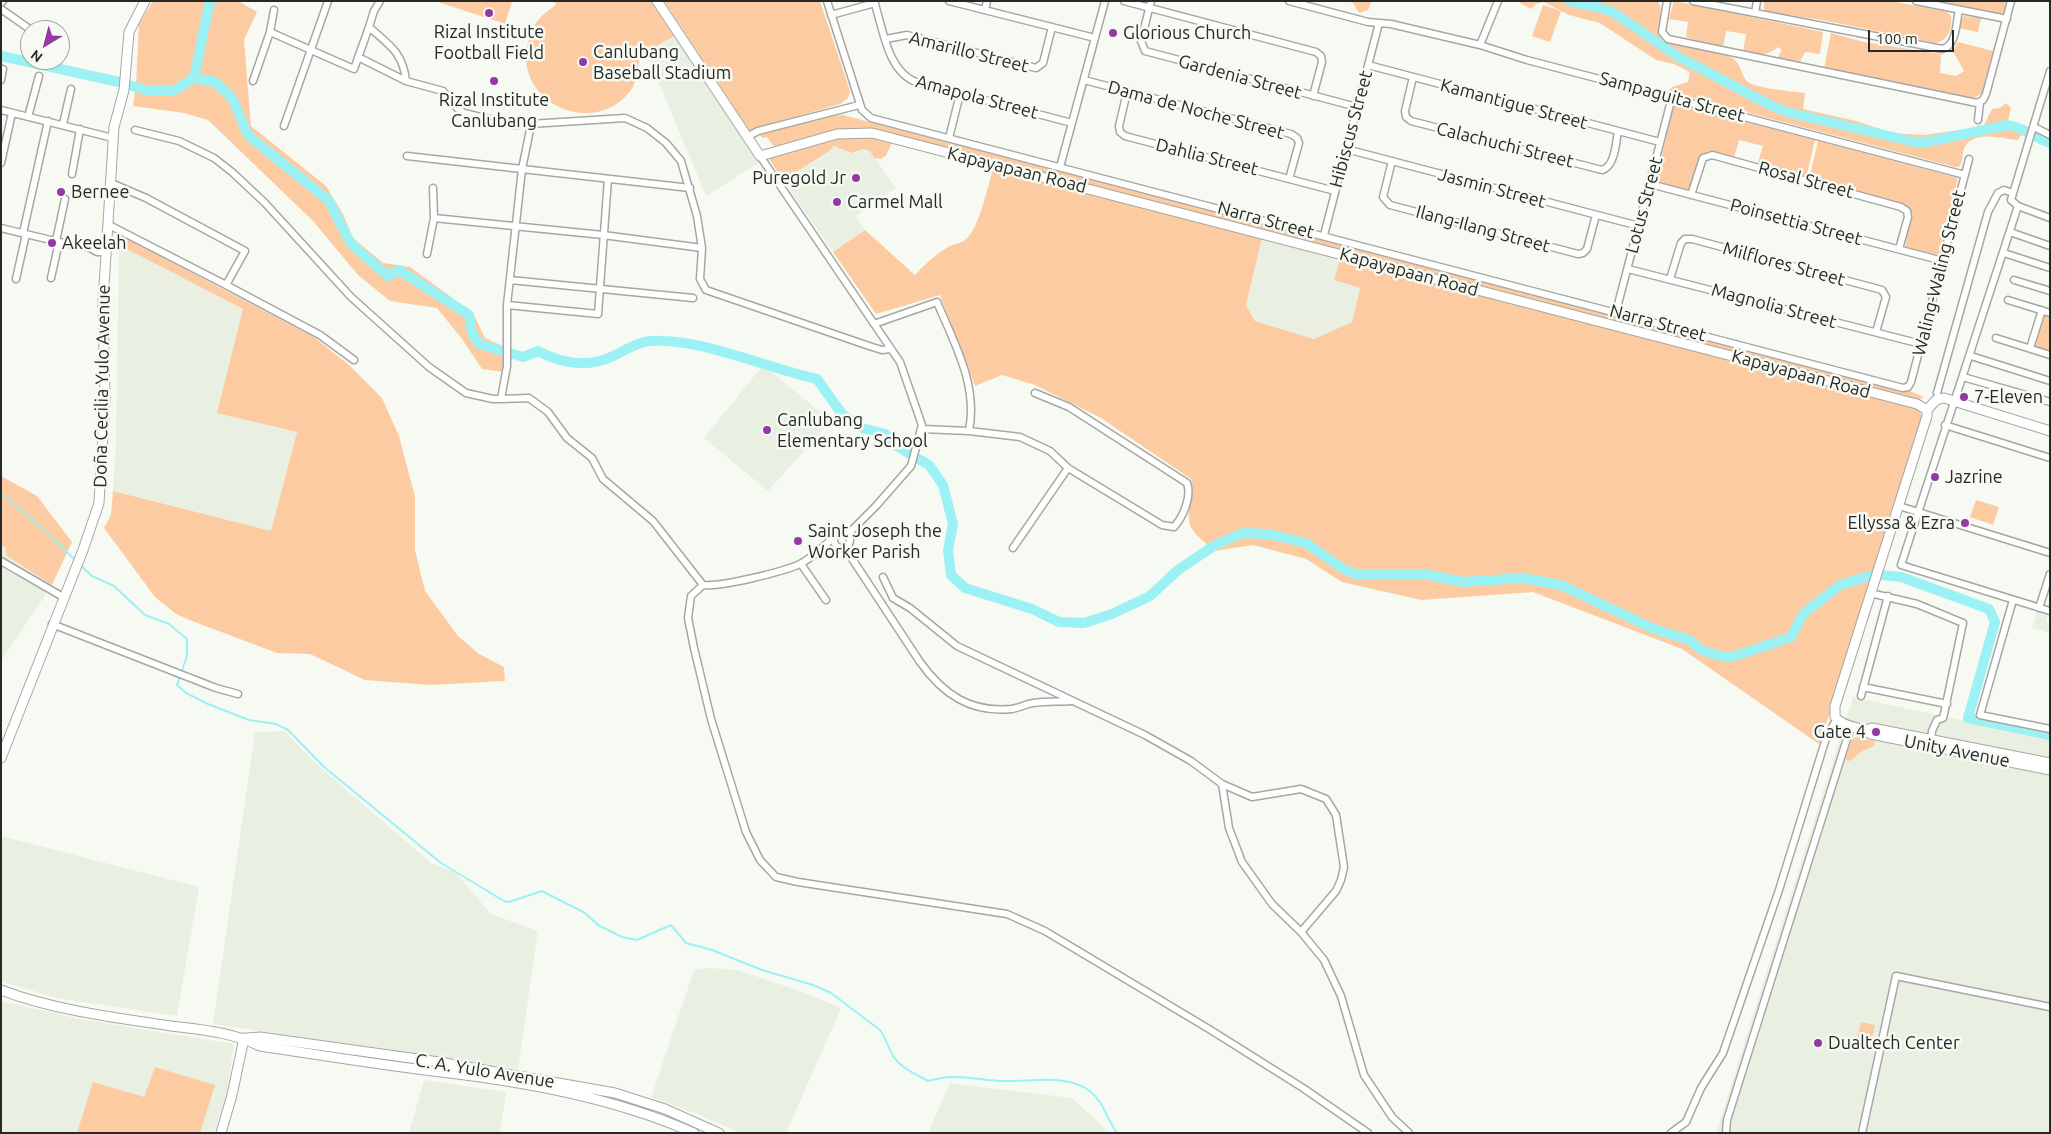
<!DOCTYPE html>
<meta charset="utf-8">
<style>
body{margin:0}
#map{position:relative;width:2051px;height:1134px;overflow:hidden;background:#f6faf3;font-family:Ubuntu,sans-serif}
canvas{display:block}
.frame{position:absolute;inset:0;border:2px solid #272926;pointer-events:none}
.north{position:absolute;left:20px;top:20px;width:50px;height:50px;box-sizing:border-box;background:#f6faf3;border:1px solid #a3a6a1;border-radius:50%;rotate:217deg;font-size:14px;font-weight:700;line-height:20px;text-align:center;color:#272926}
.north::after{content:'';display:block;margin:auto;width:18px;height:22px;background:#9339a4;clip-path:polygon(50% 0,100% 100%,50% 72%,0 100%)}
.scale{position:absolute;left:1868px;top:30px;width:86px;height:22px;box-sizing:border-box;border:2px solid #272926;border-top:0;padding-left:6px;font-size:15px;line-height:18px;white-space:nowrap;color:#272926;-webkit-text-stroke:4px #f6faf3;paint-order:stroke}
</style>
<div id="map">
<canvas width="2051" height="1134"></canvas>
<div class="frame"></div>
<div class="north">N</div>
<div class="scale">100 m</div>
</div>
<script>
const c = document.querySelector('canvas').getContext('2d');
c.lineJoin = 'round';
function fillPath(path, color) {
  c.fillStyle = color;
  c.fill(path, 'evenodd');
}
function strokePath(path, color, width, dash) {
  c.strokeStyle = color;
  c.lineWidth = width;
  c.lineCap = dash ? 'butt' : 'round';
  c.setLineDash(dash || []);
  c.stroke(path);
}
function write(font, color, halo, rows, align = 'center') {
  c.font = font + ' Ubuntu,sans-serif';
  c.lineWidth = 5;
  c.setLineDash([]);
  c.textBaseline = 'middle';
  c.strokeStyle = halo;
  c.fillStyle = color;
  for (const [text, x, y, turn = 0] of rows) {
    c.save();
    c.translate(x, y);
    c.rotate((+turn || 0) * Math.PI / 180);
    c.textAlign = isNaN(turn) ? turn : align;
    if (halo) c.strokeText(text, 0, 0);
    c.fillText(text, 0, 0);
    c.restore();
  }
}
const built = new Path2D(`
 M674,36L760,162L706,196L647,54Z
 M834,146L855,153L863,149L870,151L896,188L856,216L865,230L833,252L783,180L828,152Z
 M1262,238L1340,259L1334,280L1360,288L1352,322L1315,339L1255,321L1246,305Z
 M119,245L243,309L218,413L297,432L271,531L113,491L116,444Z
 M763,365L831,421L768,491L704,438Z
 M1,545L5,547L7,556L52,585L1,661Z
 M2037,611L2048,615L2046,622L2050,624V633L2032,628Z
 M1853,697L2050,739V1133H1716Z
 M285,731L312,760L431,863L455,872L491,914L538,931L518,1069L213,1024L255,732Z
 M1,836L199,887L177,1016L56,998L1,981Z
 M710,968L737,970L797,990L841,1008L786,1133H739L695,1113L651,1098L694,970Z
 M1,1001L79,1019L234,1044L226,1098L214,1133H1Z
 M424,1080L506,1092L500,1133H409Z
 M950,1083L1072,1098L1110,1133H928Z`);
const green = new Path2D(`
 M153,1H238L257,12L244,40L251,126L326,186L343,214L353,238L383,263L410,267L473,313L485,338L505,347L504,372L482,369L462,339L437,308L390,301L358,275L313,221L208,120L184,113L133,106L136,84L139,24Z
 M435,1H512L505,24Z
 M552,1H651L674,36L640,56C638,66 637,82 631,90C596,138 517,105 527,47C529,37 532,26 539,19C544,13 551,9 557,4Z
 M664,1H820L850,91L848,98L840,104L749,130Z
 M1346,1H1372L1368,10L1359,13L1353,3Z
 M1517,1H1658C1667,15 1649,31 1666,43C1682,46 1718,51 1731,57C1739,61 1741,72 1745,79C1750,89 1794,91 1805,93L1803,109L1856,121L1892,133L1923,135L1983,127L1992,109L2000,108L2006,103L2011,108L2008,121L2021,127L2022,134L2018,140C2004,139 1977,130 1966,145C1961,152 1964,161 1959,167H1955L1707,102L1669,91L1672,87L1688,82L1690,72L1674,64L1656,60L1600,23L1569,15L1544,2L1536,4L1531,9Z
 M1674,1L1823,32L1820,54L1805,52L1800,62L1777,59L1782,50L1778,47C1766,57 1757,55 1743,52L1746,34L1726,31L1723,48L1686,37L1688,22L1669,19Z
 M1764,1H1891L1947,12L1951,16C1952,28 1949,40 1936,43L1822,20L1773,13L1764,10Z
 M1938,1H2008L2006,10L2001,14Z
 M1543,5L1561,11L1550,42L1532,36Z
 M1963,16L1981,18L1978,32L1959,28Z
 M1831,33L1864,42L1941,54L1940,73L1956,76L1964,71L1953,51L1958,42L1993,51L1982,93L1974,98L1824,68Z
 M1676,104L1815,140L1806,178L1759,165L1758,162L1763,146L1739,140L1734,158L1708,151L1701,155L1689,190L1656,182L1673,107Z
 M843,115L1905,392L1910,391L1924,397L1918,400L873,129L836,131L774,147L767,137L762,138L760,135L828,116Z
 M864,135L892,142L886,156L880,159L874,158L870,151L863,149L852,153L834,146L828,152L783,180L768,157L827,139Z
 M1818,141L1958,178L1939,255L1905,247L1912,213L1907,206L1809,179Z
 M993,169L1262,238L1246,305L1255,321L1314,339L1352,322L1360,288L1334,280L1340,259L1917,409L1922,416L1870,579L1852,649L1819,744L1682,649L1533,592L1421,600L1342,582L1306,559L1253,545L1215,551C1208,545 1197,537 1192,529C1183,514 1196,495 1191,479L1101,418L1035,385L1002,375L975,386L940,295L876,314L833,252L865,230L915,275C925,264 935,255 948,247C953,244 960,244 965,240C979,230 988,185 993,169Z
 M122,236L314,337L349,365L382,398L399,436L415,497V550L425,591L458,636L479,654L504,667L505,681L430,685L365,680L310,654L277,653L192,621L176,614L155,597L104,528L111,515L113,491L271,531L297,432L217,413L243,309L119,245Z
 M2043,314L2050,316V351L2033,346Z
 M1,476L37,496L72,542L52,585L7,556L5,547L1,545Z
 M1976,500L1999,507L1993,525L1970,517Z
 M1856,737L1875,741L1874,746L1862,751L1850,761L1845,759L1851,741Z
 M1861,1022L1875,1025L1870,1048L1856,1045Z
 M155,1067L215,1085L200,1133H77L93,1082L144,1097Z`);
const stream = new Path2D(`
 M1,494C27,513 52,537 75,560
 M80,565L92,576L114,586L145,615L169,624L187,639V656L177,685L186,693L208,704L249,720L276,724L288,730L324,767L441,863L504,901L509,902L542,891L585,913L598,925L622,937L637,940L671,925L686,943L712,950L762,970L813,985L831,993L880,1030C885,1037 887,1044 891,1052C897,1066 915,1074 928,1081C936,1079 944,1077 951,1077C968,1076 987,1081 1004,1081C1031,1082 1068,1073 1091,1092C1104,1103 1107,1119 1117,1133`);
const river = new Path2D(`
 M1569,1L1601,8L1613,12L1677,56L1770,105L1787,112L1914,142H1927L2007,125C2021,126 2035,138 2050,143
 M1,56L119,82L149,91H173L194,78L209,5L211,1
 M194,78L215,82L232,98L248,135L329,201L351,244L388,276L399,270L469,315L472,333L479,344L523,357L538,351C560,363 587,368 611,357C623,352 636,342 650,341C697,337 767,368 817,379L842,414L862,428L885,434L898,447L929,465L943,485L953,524L948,550L951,575L965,588L1032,609L1059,622L1084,623L1112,614L1150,596L1178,570L1215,545L1243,533L1269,534L1306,543L1345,570L1356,574H1423L1463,582L1523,578L1561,585L1654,629L1689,640L1703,651L1722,656H1735L1791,637L1803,614L1840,585L1869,576
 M1882,575L1901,577L1989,609L1995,622L1968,718L2050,735`);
const street = new Path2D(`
 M827,1L862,110L871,118L1903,388L1908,387L1911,382L1969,159
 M874,1C883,28 887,71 916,82L1072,123
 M949,1L1095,38
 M1124,1L1316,52L1321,56L1322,62L1313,96
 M1151,1L1141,41L1145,51L1357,107
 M1289,1L1368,22L1391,24L1480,45L1527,60L1965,175
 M1667,1L1662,32L1668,39L1977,103L1983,100L1986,94L2011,1
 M1693,1L1942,49C1957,46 1956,22 1959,10
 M1916,1L2007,19
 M1,3L3,1
 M1,9L31,30
 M274,10L270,32L354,69L369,27C389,45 403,52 406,81L443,91L457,108L464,113L514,125L625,118L647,128L666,143L681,161L697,216L702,248L700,279L706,290L872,347L882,350L890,349
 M985,10L987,1
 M1755,13L1757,1
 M831,15L875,3
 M369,27L374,11L380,1
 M886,39L907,35L1036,68L1043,63L1052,27
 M1480,45L1498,1
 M358,57L406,81
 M1368,65L1660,142
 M2050,71L2011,200L2018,206L2050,218
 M1413,77L1405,111L1406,117L1411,121L1602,170C1615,167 1616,142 1618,131
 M1,80L3,69
 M1084,80L1291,134L1297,138L1299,143L1289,179
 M253,81L270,32
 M1127,92L1119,126L1120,132L1125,136L1335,191
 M1,110L113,138
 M28,117L39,76
 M1978,120L1980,102
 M63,124L71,89
 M284,126L328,1
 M2034,127L2050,135
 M135,130L179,141L214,158L232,172L265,203L351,297L429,367L466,393L493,399H501L507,366V305L522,169L531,125
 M747,137L758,131L859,105
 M949,138L960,94
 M1346,149L1639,226
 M407,156L690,188
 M760,156L900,362L922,425L911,466L876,506L848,534
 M1392,161L1383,197L1390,205L1578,254L1583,253L1587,249L1596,215
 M1,163L12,113
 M1060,167L1105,1
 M72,174L80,129
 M1650,184L1943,261
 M1691,195L1703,158L1712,155L1901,207L1907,211L1908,217L1899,249
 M2018,206C1980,326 1939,445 1901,565L2050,611
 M434,218L603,235L702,248
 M107,224L226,285L245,251L146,198L111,183
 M1,228L59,242L88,247H106
 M2010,232L2050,246
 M23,233L48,121
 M1324,235L1379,23
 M56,241L65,199
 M88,247L97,252H106
 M2004,253L2050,268
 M427,254L434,218L433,188
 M1628,269L1921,344
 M51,278L59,242
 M16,279L26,234
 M1670,279L1681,243L1685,239H1692L1882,290L1886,297L1876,332
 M510,280L693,298
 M2014,280L2050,291
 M226,285L320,335L354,360
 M2008,300L2050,313
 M507,305L598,314L608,179
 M1616,312L1672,97
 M874,324L937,302C955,345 978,385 969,431
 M1996,338L2050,355
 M2030,348L2042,310
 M1971,356L2050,381
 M1963,377L2050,402
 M1939,398L1937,393L1988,212L1998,193L2004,190L2013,193
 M501,399L529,398L548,412L567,438L592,458L603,479L653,521L703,585
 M1945,425L2050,458
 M922,429L969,431L1020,437L1050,451L1068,468L1162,525L1174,527C1183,517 1192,497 1187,483L1069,407L1035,393
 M1899,506L2050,553
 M834 540a8 8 0 1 1 16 0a8 8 0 1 1-16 0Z
 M834,537C824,546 812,558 800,564C782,572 722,587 703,585L691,596L688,618L694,648L711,719L746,832L760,860L776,877L798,882L1007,914L1045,931L1209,1029L1303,1088L1368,1133
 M845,548L920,662C943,694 970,713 1011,709C1019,708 1026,704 1033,703C1046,701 1060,702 1072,701
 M1013,548L1068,468
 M1,561L63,597
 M801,564L826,600
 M883,577L893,598L910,608L957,646L1145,735L1191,761L1222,784L1229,828L1242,862L1272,904L1301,932L1324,960L1341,996L1364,1075L1392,1117L1409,1133
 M1870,593L1917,604L1963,623L1944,714L1943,718L1937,720L1932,731L1931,741
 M2013,600L1980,715L2050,729
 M2039,608L2050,574
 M52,624L216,688L238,694
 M1863,687L1947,704
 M1861,696L1888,596
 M1222,784L1252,797L1301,789L1326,799L1336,815L1344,867L1341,880L1336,891L1301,932
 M1671,1133L1686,1122L1701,1088L1723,1053L1779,890L1827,735L1837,719
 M1726,1133L1727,1120L1851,726
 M1862,1133L1896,976L2050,1007`);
const secondary = new Path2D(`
 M657,1L760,156L837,134L872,133L1917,404L1927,410
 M1927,410V416L1835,706V717C1844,728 1860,726 1871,734L2050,770
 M1927,410L1936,400L1944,398L2050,431
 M1866,730L1872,728L2050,763
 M1,758L83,550L99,503L105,400L103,302L114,127L124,90L129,32L145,1
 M1,990C53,1010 116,1018 171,1026C203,1030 231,1032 260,1046C320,1055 380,1065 441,1072C526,1082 615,1098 694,1133
 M247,1038L260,1037L439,1062L615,1093L665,1109L719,1133
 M221,1133L232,1095L244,1038`);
const markers = [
 [489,13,5,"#9339a4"],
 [1113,33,5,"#9339a4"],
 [583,62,5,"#9339a4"],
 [494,81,5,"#9339a4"],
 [856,178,5,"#9339a4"],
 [61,192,5,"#9339a4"],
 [837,202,5,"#9339a4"],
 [52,243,5,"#9339a4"],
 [1964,397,5,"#9339a4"],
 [767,430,5,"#9339a4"],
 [1935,477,5,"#9339a4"],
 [1965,523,5,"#9339a4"],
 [798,541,5,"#9339a4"],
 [1876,732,5,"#9339a4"],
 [1818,1043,5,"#9339a4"]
];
const poiNames = [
 ["Rizal Institute",489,32,"center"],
 ["Football Field",489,53,"center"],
 ["Glorious Church",1123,33],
 ["Canlubang",593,52],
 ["Baseball Stadium",593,73],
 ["Rizal Institute",494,100,"center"],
 ["Canlubang",494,121,"center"],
 ["Puregold Jr",846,178,"right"],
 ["Bernee",71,192],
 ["Carmel Mall",847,202],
 ["Akeelah",62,243],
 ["7-Eleven",1974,397],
 ["Canlubang",777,420],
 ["Elementary School",777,441],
 ["Jazrine",1945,477],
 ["Ellyssa & Ezra",1955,523,"right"],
 ["Saint Joseph the",808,531],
 ["Worker Parish",808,552],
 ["Gate 4",1866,732,"right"],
 ["Dualtech Center",1828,1043]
];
const streetNames = [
 ["Amarillo Street",969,52,14],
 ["Gardenia Street",1240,77,15],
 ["Amapola Street",977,97,15],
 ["Sampaguita Street",1672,97,15],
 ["Kamantigue Street",1514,104,15],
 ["Dama de Noche Street",1196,110,15],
 ["Hibiscus Street",1351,129,-75],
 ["Calachuchi Street",1505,145,14],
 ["Dahlia Street",1207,157,14],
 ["Kapayapaan Road",1017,170,14],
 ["Rosal Street",1806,180,15],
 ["Jasmin Street",1492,188,15],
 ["Lotus Street",1644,205,-75],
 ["Narra Street",1266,220,15],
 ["Poinsettia Street",1796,222,15],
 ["Ilang-Ilang Street",1483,229,15],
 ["Milflores Street",1784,264,15],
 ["Kapayapaan Road",1409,272,15],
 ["Waling-Waling Street",1939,273,-76],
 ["Magnolia Street",1774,306,15],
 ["Narra Street",1658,323,15],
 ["Kapayapaan Road",1801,374,15],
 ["Doña Cecilia Yulo Avenue",102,386,-89],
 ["Unity Avenue",1957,751,11],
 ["C. A. Yulo Avenue",485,1071,9]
];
fillPath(built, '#e9f0e2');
fillPath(green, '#fdcba1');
strokePath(stream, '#9bf1f3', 2);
strokePath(river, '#9bf1f3', 10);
strokePath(street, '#a5a8a2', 9);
strokePath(secondary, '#a5a8a2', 11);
strokePath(street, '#fff', 6);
strokePath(secondary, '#fff', 9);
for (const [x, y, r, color] of markers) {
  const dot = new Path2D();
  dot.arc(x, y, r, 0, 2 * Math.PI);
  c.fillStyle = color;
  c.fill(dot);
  strokePath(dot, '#f6faf3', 2);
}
write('18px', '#272926', '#f6faf3', poiNames, 'left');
write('18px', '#272926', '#f6faf3', streetNames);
</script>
